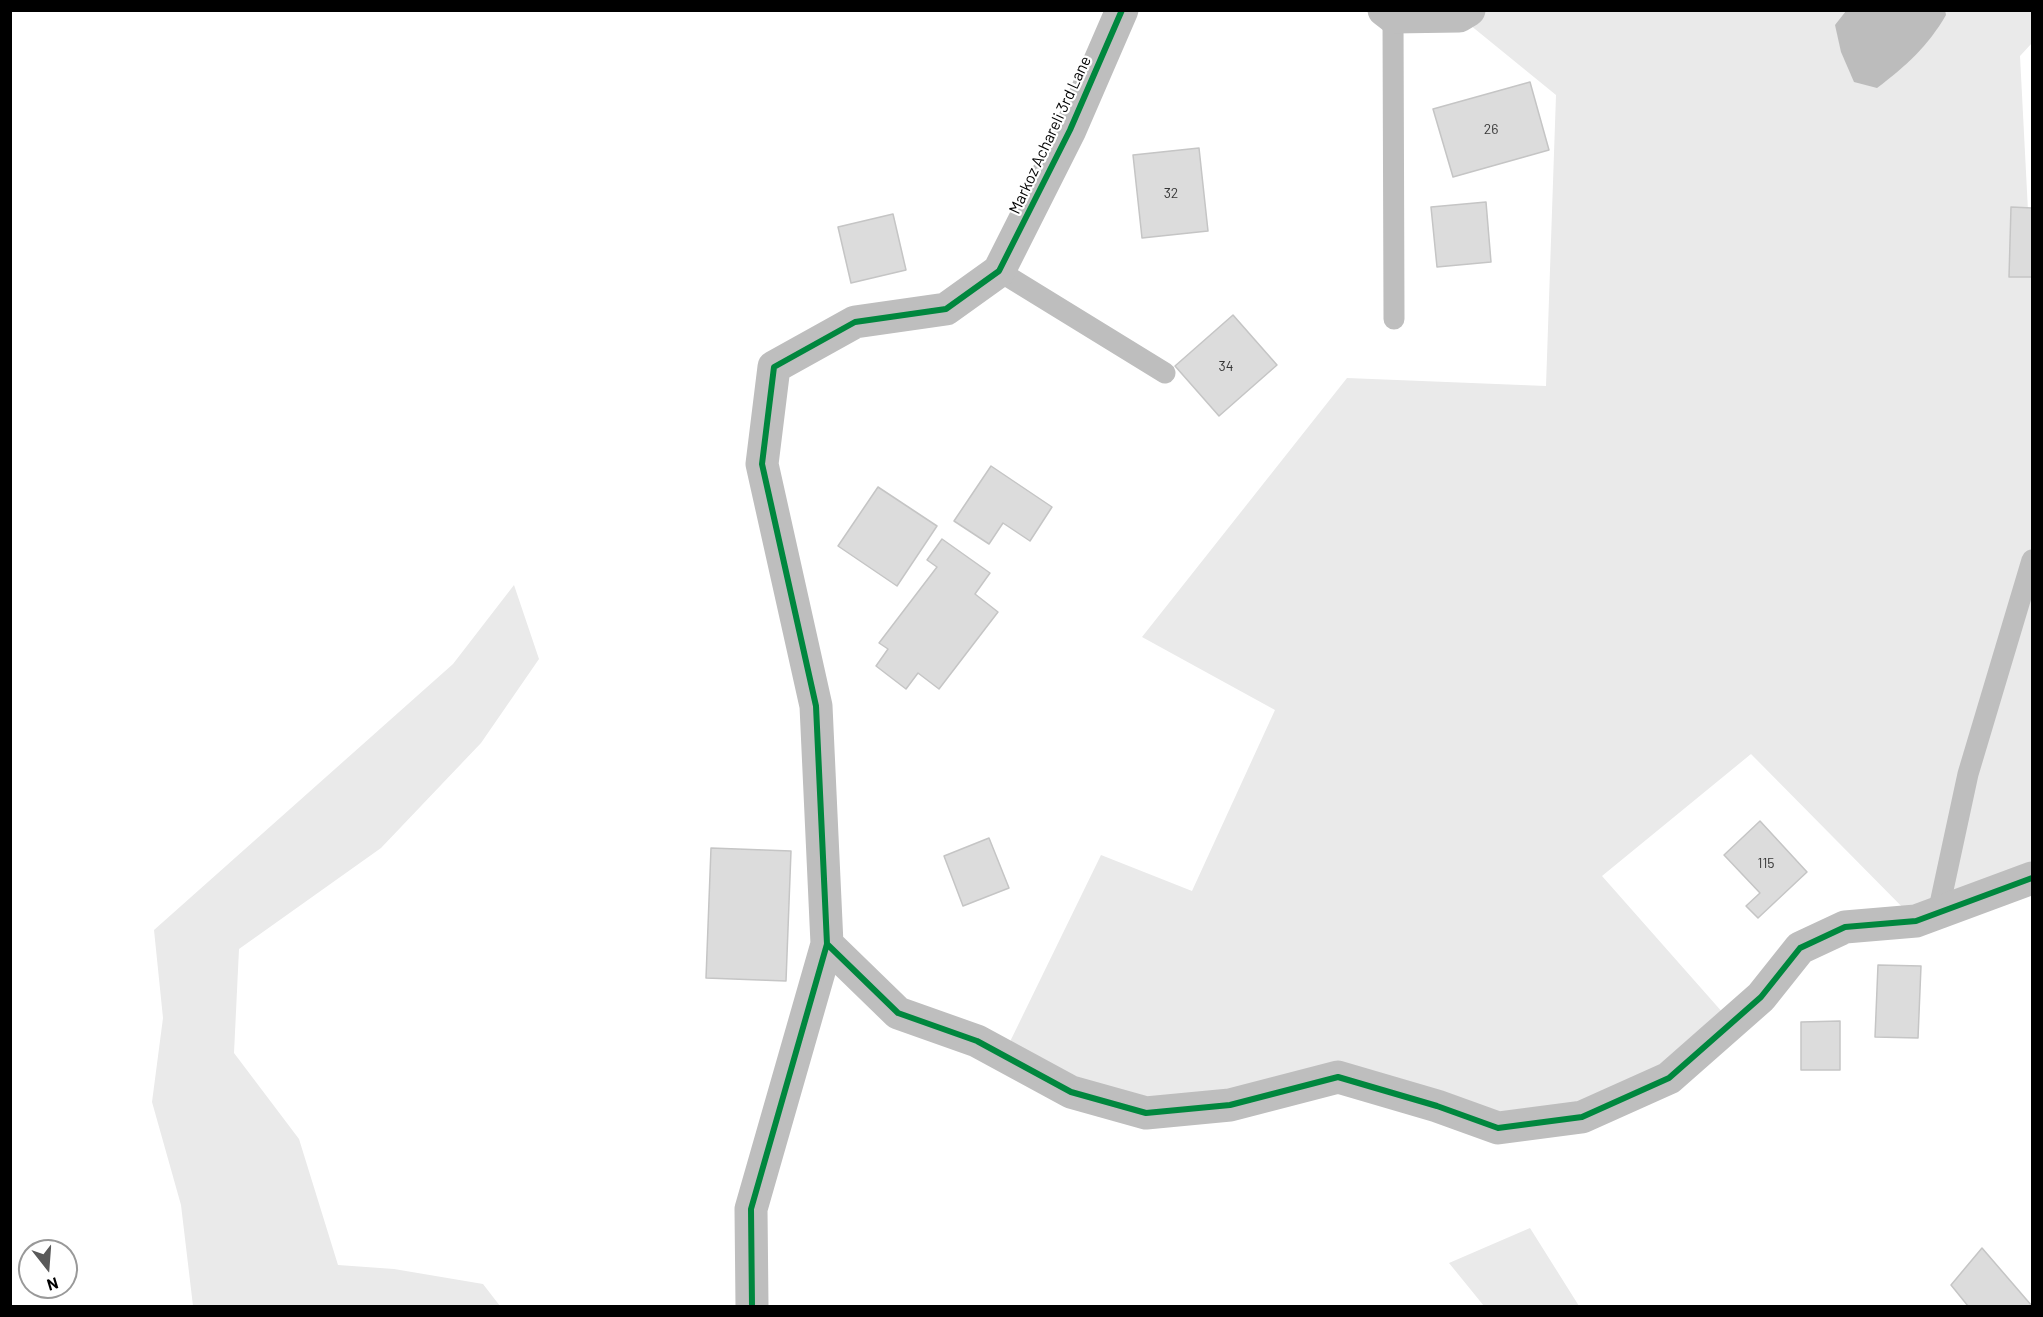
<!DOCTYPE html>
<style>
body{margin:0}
#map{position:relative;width:2043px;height:1317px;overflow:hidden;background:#fff;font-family:Barlow,sans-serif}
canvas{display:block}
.frame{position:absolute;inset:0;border:12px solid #000;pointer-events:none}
.north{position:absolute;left:18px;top:1239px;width:60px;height:60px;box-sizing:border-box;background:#fff;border:2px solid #999;border-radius:50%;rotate:163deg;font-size:16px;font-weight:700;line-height:24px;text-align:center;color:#000}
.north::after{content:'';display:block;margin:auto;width:21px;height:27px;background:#595959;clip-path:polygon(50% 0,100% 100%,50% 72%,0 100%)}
</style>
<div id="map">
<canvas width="2043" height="1317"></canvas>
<div class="frame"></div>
<div class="north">N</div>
</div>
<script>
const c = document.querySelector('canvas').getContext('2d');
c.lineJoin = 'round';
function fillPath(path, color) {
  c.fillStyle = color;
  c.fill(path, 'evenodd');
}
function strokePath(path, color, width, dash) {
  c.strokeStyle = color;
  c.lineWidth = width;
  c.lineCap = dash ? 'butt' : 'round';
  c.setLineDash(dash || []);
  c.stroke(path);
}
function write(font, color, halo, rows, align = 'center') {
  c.font = font + ' Barlow,sans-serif';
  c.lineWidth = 4.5;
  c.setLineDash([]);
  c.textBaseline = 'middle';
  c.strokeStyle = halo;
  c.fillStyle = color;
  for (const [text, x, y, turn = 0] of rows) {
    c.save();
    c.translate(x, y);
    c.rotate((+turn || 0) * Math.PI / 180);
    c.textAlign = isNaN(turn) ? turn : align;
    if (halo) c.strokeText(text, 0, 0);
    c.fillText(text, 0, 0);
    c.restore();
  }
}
const green = new Path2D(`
 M1469,10L2032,11V43L2020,56L2028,211H2032V878L1916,921L1751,754L1602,876L1731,1022L1669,1078L1498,1128L1338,1077L1146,1113L1003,1056L1101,855L1192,891L1275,710L1142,637L1347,378L1546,386L1556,95L1459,16Z
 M514,585L539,659L481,743L381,848L239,949L234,1053L299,1139L338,1265L394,1269L483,1284L500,1306H193L181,1205L152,1102L163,1018L154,930L453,664Z
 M1530,1228L1579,1306H1484L1449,1263Z`);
const water = new Path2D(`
 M1945,10L1946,15C1928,46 1906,66 1877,88L1854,82L1841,52L1835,25L1846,11Z`);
const building = new Path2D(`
 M1530,82L1549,150L1453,177L1433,109Z
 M1199,148L1208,231L1142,238L1133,155Z
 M1486,202L1491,262L1437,267L1431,207Z
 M2011,207L2032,208V277H2009Z
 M893,214L906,270L851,283L838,227Z
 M1233,315L1277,365L1219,416L1175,366Z
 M991,466L1052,507L1030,541L1003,523L989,544L954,521Z
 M878,487L937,526L897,586L838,546Z
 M942,539L990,573L975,594L998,612L939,689L918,673L906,689L876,666L888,649L879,643L937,567L927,560Z
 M1760,821L1807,872L1758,918L1746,906L1760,893L1724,855Z
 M989,838L1009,888L963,906L944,856Z
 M711,848L791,851L786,981L706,978Z
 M1878,965L1921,966L1918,1038L1875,1037Z
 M1840,1021V1070H1801V1022Z
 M1982,1248L2032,1306H1968L1951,1285Z`);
const service = new Path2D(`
 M1393,17L1394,319
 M999,271L1165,373
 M1938,913L1968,774L2032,560`);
const minor = new Path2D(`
 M1384,10L1393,17L1459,16L1469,10
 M827,944L898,1013L977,1041L1071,1092L1146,1113L1230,1105L1338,1077L1437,1106L1498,1128L1582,1117L1669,1078L1761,997L1800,948L1845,927L1916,921L2032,878
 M752,1306L751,1209L827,944L816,706L762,464L774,367L855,322L946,309L999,271L1070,130L1122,10`);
const cycleway = new Path2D(`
 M827,944L898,1013L977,1041L1071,1092L1146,1113L1230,1105L1338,1077L1437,1106L1498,1128L1582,1117L1669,1078L1761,997L1800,948L1845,927L1916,921L2032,878
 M752,1306L751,1209L827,944L816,706L762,464L774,367L855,322L946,309L999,271L1070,130L1122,10`);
const numberNames = [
 ["26",1491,129],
 ["32",1171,193],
 ["34",1226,366],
 ["115",1766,863]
];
const streetNames = [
 ["Markoz Achareli 3rd Lane",1050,135,-65]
];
fillPath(green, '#eaeaea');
fillPath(water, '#bcbcbc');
fillPath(building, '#dcdcdc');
strokePath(building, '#c5c5c5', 1.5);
strokePath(service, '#bebebe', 21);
strokePath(minor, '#bebebe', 33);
strokePath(cycleway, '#00873e', 6);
write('14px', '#373737', null, numberNames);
write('16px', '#000', '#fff', streetNames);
</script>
